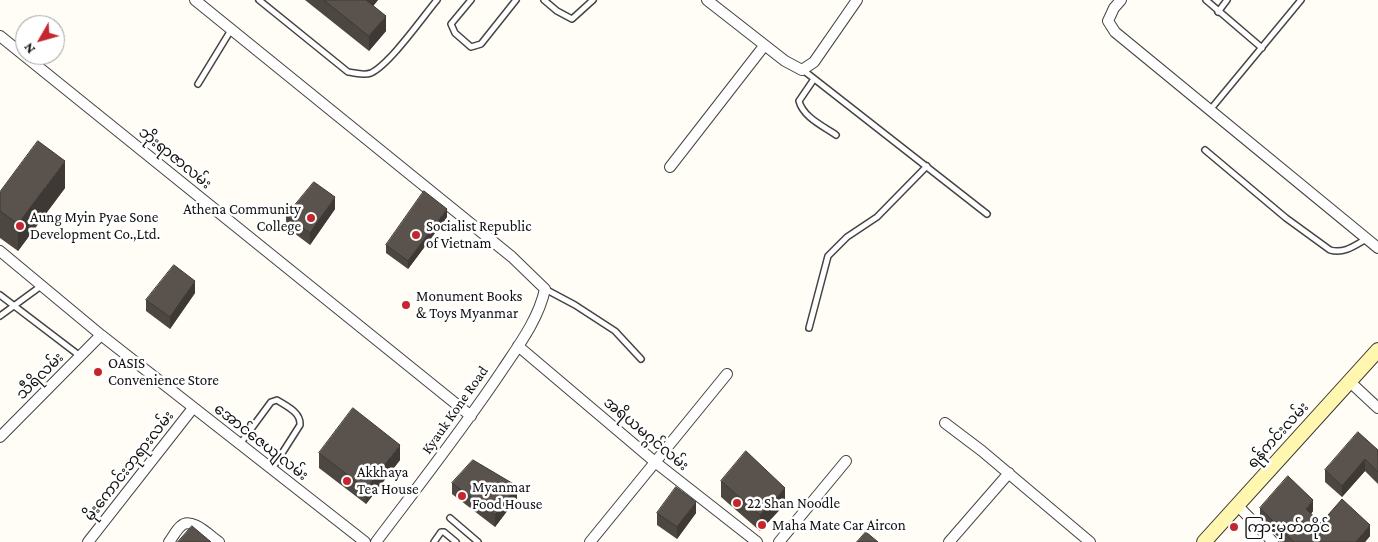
<!DOCTYPE html>
<meta charset="utf-8">
<style>
body{margin:0}
#map{position:relative;width:1378px;height:542px;overflow:hidden;background:#fffdf5;font-family:"Crimson Pro",serif}
canvas{display:block}
.north{position:absolute;left:15px;top:15px;width:50px;height:50px;box-sizing:border-box;background:#fff;border:1px solid #a0a0a0;border-radius:50%;rotate:232deg;font-size:14px;font-weight:700;line-height:20px;text-align:center;color:#111}
.north::after{content:'';display:block;margin:auto;width:18px;height:22px;background:#c4262e;clip-path:polygon(50% 0,100% 100%,50% 72%,0 100%)}
</style>
<div id="map">
<canvas width="1378" height="542"></canvas>
<div class="north">N</div>
</div>
<script>
const c = document.querySelector('canvas').getContext('2d');
c.lineJoin = 'round';
function strokePath(path, color, width, dash) {
  c.strokeStyle = color;
  c.lineWidth = width;
  c.lineCap = dash ? 'butt' : 'round';
  c.setLineDash(dash || []);
  c.stroke(path);
}
function fillPath(path, color) {
  c.fillStyle = color;
  c.fill(path, 'evenodd');
}
function write(font, color, halo, rows, align = 'center') {
  c.font = font + ' "Crimson Pro","Noto Sans Myanmar",serif';
  c.lineWidth = 5;
  c.setLineDash([]);
  c.textBaseline = 'middle';
  c.strokeStyle = halo;
  c.fillStyle = color;
  for (const [text, x, y, turn = 0] of rows) {
    c.save();
    c.translate(x, y);
    c.rotate((+turn || 0) * Math.PI / 180);
    c.textAlign = isNaN(turn) ? turn : align;
    if (halo) c.strokeText(text, 0, 0);
    c.fillText(text, 0, 0);
    c.restore();
  }
}
const service = new Path2D(`
 M259,0L348,72C356,73 364,76 371,73C390,64 422,18 437,0
 M471,0L451,24L455,33L471,47L481,44L516,0
 M544,0L557,11L572,19L593,0
 M1206,0L1262,48
 M1218,12L1227,0
 M803,70L987,214
 M814,79L799,101C803,117 823,126 836,135
 M198,84L231,30
 M1210,110L1301,0
 M1205,150L1286,218L1330,250C1344,254 1354,246 1366,239
 M545,289L575,305L615,331L641,359
 M0,295L80,356
 M0,316L41,286
 M809,328L828,256L847,237L877,217L927,166
 M240,444L271,402L277,400C286,406 301,412 300,425L272,469
 M450,518L478,542
 M434,542L441,532H444L456,542`);
const minor = new Path2D(`
 M195,0L512,257L545,289C539,318 519,345 503,369C463,429 419,485 376,542
 M707,0L785,61L802,70L814,62L857,0
 M1121,0L1114,8L1108,21L1115,32L1378,248
 M0,36L471,416
 M670,167L764,46
 M0,251L101,335L365,542
 M518,346L655,462L757,542
 M1349,381L1378,408
 M945,423L982,451L1090,542
 M0,437L101,335
 M1237,505L1273,542
 M88,542L193,408
 M169,542C173,537 176,530 181,526C191,516 210,536 219,542
 M590,542L727,374
 M779,542L846,461
 M949,542L1009,473`);
const secondary = new Path2D(`
 M1204,542L1378,350`);
const wall = new Path2D(`
 M305,0H378L373,6L386,31L369,51Z
 M65,188L18,251L0,238V192Z
 M335,209L310,245L286,227V216Z
 M447,217L408,269L386,253V245Z
 M195,293L170,329L146,311V300Z
 M1378,450V484L1365,471L1342,497L1325,482V470Z
 M319,453L400,460L366,504L319,468Z
 M721,481L785,504L760,531L721,497Z
 M452,483L517,498L495,527L452,494Z
 M1260,508L1313,511L1311,514L1321,523L1370,536L1365,542H1279L1278,537L1260,519Z
 M657,513H696L677,539L657,525Z`);
const shadedWall = new Path2D(`
 M366,0H378L366,15Z
 M386,16V31L369,51V36Z
 M65,161V188L18,251V224Z
 M335,197V209L310,245V233Z
 M447,209V217L408,269V261Z
 M195,281V293L170,329V317Z
 M400,445V460L366,504V489Z
 M1365,459V471L1342,497V486Z
 M517,486V498L495,527V515Z
 M785,488V504L760,531V515Z
 M1313,500V511L1306,520V509Z
 M696,502V513L677,539V527Z
 M1370,525V536L1365,542H1356Z
 M1284,532V542H1282V534Z`);
const building = new Path2D(`
 M324,0H366L386,16L369,36Z
 M38,141L65,161L18,224L0,211V192Z
 M314,182L335,197L310,233L286,216Z
 M424,191L447,209L408,261L386,245Z
 M174,265L195,281L170,317L146,300Z
 M353,408L400,445L366,489L319,453Z
 M1358,432L1378,450V472L1365,459L1342,486L1325,470Z
 M746,451L785,488L760,515L721,481Z
 M473,460L517,486L495,515L452,483Z
 M1288,476L1313,500L1306,509L1321,523L1342,499L1370,525L1356,542H1294L1284,532L1282,534L1280,532L1278,526L1260,508Z
 M676,487L696,502L677,527L657,513Z
 M192,526L211,542H178Z
 M866,532L878,542H857Z`);
const markers = [
 [311,218,5,"#c4262e"],
 [20,226,5,"#c4262e"],
 [416,235,5,"#c4262e"],
 [406,305,5,"#c4262e"],
 [98,372,5,"#c4262e"],
 [347,481,5,"#c4262e"],
 [462,496,5,"#c4262e"],
 [737,503,5,"#c4262e"],
 [762,525,5,"#c4262e"],
 [1234,527,5,"#c4262e"]
];
const streetNames = [
 ["ဘိုးရာဇာလမ်း",175,158,39],
 ["သီရိလမ်း",40,376,-45],
 ["Kyauk Kone Road",455,410,-55],
 ["အရိယမဂ္ဂင်လမ်း",646,434,40],
 ["ရန်ကင်းလမ်း",1278,435,-48],
 ["အောင်ဇေယျလမ်း",261,442,38],
 ["မိုးကောင်းဘုရားလမ်း",129,466,-52]
];
const poiNames = [
 ["Athena Community",301,209,"right"],
 ["College",301,226,"right"],
 ["Aung Myin Pyae Sone",30,217],
 ["Development Co.,Ltd.",30,234],
 ["Socialist Republic",426,226],
 ["of Vietnam",426,243],
 ["Monument Books",416,296],
 ["& Toys Myanmar",416,313],
 ["OASIS",108,363],
 ["Convenience Store",108,380],
 ["Akkhaya",357,472],
 ["Tea House",357,489],
 ["Myanmar",472,487],
 ["Food House",472,504],
 ["22 Shan Noodle",747,503],
 ["Maha Mate Car Aircon",772,525],
 ["ကြားမှတ်တိုင်",1244,527]
];
strokePath(service, '#444', 8);
strokePath(minor, '#444', 12);
strokePath(secondary, '#333', 16);
strokePath(service, '#fff', 5);
strokePath(minor, '#fff', 10);
strokePath(secondary, '#fff6b0', 14);
fillPath(wall, '#4d4742');
fillPath(shadedWall, '#3f3936');
fillPath(building, '#5a524d');
strokePath(building, '#3f3936', 1);
for (const [x, y, r, color] of markers) {
  const dot = new Path2D();
  dot.arc(x, y, r, 0, 2 * Math.PI);
  c.fillStyle = color;
  c.fill(dot);
  strokePath(dot, '#fff', 2);
}
write('15px', '#111', '#fff', streetNames);
write('15px', '#111', '#fff', poiNames, 'left');
</script>
